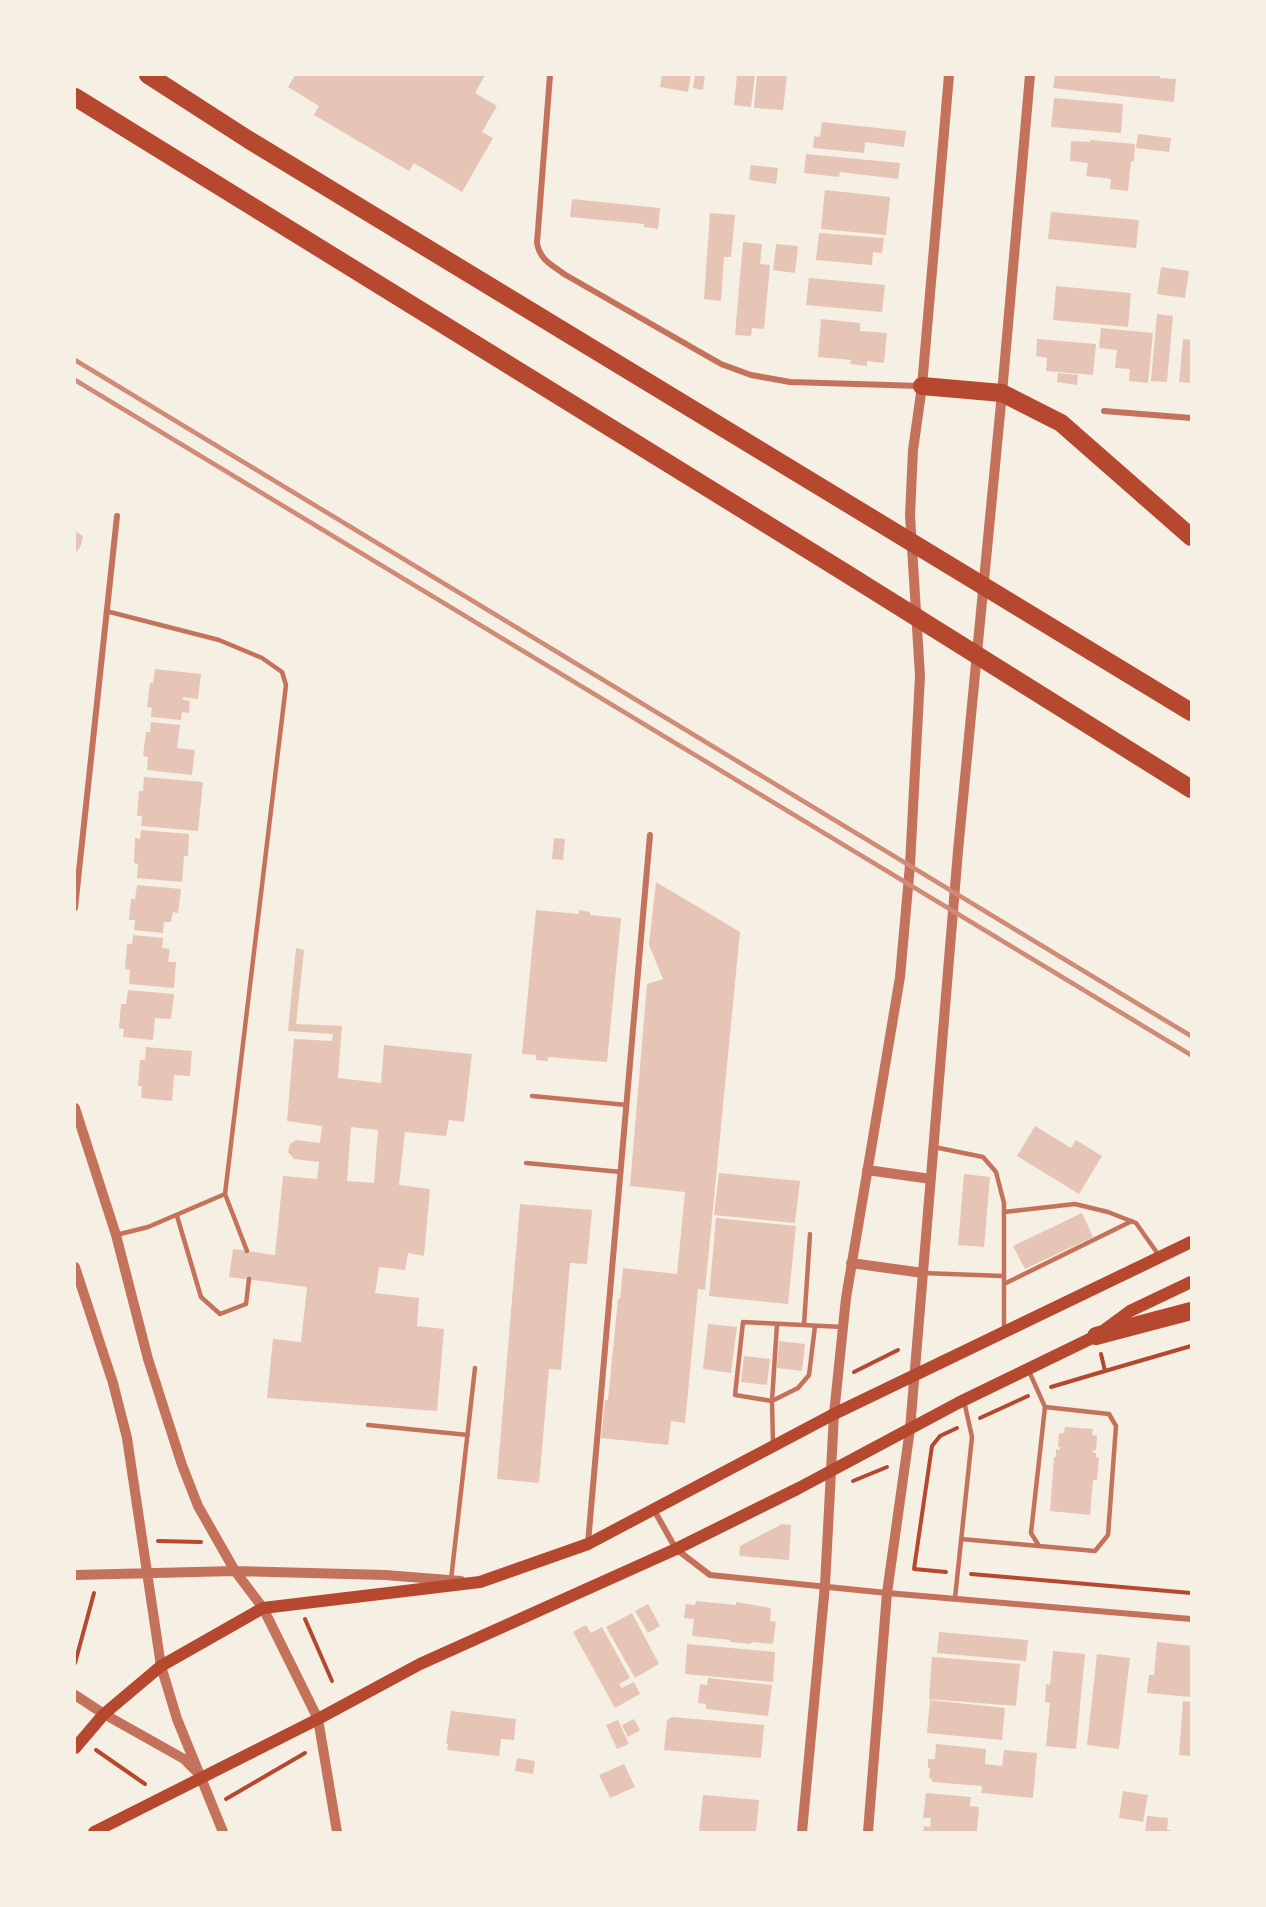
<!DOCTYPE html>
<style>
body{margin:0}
#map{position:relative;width:1266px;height:1907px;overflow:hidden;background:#f6efe4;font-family:Manrope,sans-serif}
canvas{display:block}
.frame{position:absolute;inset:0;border:76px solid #f6efe4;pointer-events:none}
</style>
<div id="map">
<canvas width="1266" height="1907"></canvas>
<div class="frame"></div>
</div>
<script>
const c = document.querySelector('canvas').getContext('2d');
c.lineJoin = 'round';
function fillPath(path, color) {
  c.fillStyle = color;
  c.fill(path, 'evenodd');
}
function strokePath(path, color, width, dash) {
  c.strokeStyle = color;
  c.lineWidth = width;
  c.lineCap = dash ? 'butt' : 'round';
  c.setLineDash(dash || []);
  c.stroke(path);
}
const building = new Path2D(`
 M295,75H485L475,93L497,106L482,132L493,138L462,192L414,163L409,171L314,115L319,106L288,87Z
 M662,75H691L688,92L660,87Z
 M695,75H705L703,90L693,88Z
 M737,75H755L751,107L734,105Z
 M757,75H787L783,110L754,108Z
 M1055,75H1160V78L1176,79L1174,102L1053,88Z
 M1054,98L1123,104L1121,133L1051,127Z
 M822,122L906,131L904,147L865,142L864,153L813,148L814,136L820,137Z
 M1138,134L1171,138L1169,152L1136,148Z
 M1090,140L1135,144L1134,162L1131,161L1128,191L1110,189L1111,179L1086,176L1088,163L1070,161L1071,141L1090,142Z
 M806,154L900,163L898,179L840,172L839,177L804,173Z
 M751,165L778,168L776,184L749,180Z
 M825,190L890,197L886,235L821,229Z
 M572,199L660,208L658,229L644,227V224L570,217Z
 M1051,212L1139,220L1136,248L1048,239Z
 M710,213L735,215L731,257H724L721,301L704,299Z
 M819,233L884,238L882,253L873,252L872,265L816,260Z
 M743,242L762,244L760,264L770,265L764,329L752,328L751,336L735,335Z
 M776,244L798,246L795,273L773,270Z
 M1161,267L1189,271L1185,298L1157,294Z
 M809,278L885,285L882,312L806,305Z
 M1056,286L1131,293L1128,327L1053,320Z
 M1157,314L1173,316L1167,382L1151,381Z
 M821,319L860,323V331L887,333L884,363L867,361V366L850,364L851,360L818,357Z
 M1101,328L1153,333L1148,383L1129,381L1130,369L1115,368L1117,350L1099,348Z
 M1037,339L1096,344L1093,375L1046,371L1047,358L1036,356Z
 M1183,339L1191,340V383L1179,382Z
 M1058,373L1078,375L1077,385L1057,382Z
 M75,531L83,536L81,545L75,555Z
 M155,669L201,674L198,699L183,697V700L190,701L189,713L182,712L181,720L151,717L152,708L147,707L150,683H153Z
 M151,722L180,725L177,748L195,750L192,775L147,770L148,757L143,756L146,732H150Z
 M144,777L203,782L198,831L141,826L142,816H137L139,791H143Z
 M141,830L189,834L188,856H184L182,882L137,878L138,864L134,863L135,838L140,839Z
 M554,838L565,839L563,860L552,859Z
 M656,882L740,932L705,1290L698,1289L685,1423L671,1421L668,1445L601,1438L605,1400H608L618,1299H620L623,1268L677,1274L685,1192L630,1186L647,984L663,979L649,945Z
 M137,885L181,889L178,913L173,912L171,922H164L163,933L134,930L135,920H129L131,899H135Z
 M536,910L579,914V910L590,912V915L621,918L607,1062L548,1057V1061L536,1060V1055L522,1054Z
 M133,935L163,938L162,948L170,949L168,962H176L174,988L129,984L130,970L125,969L127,944H132Z
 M296,948L304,950L296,1024L342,1026L338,1078L381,1083L384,1045L472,1054L464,1122L449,1120L446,1136L405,1132L399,1185L430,1189L424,1256L408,1253L405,1270L379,1267L375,1293L419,1298L417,1326L444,1329L437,1411L267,1398L273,1339L301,1342L307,1287L229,1277L233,1249L275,1255L283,1176L317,1179L319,1162L294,1159L288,1152L290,1144L296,1140L320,1143L322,1126L287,1121L294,1039L332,1041L333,1034L288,1031ZM351,1127L378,1130L374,1183L347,1181Z
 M128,990L174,994L171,1019L155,1018L153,1040L123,1037L124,1029L119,1028L121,1004H126Z
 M146,1047L192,1051L190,1076L174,1075L172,1101L141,1098L142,1086H138L140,1060H145Z
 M1035,1126L1071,1148L1076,1140L1102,1156L1079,1194L1017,1156Z
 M719,1173L800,1181L795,1223L714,1215Z
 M964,1174L990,1177L984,1247L958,1245Z
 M520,1204L592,1210L587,1264L570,1263L561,1370L549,1369L539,1483L497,1479Z
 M1082,1213L1093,1237L1025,1269L1013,1246Z
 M716,1218L796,1226L788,1304L709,1296Z
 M708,1324L737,1327L731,1373L703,1369Z
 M779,1341L805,1344L802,1371L777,1368Z
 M744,1356L770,1359L767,1385L741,1382Z
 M1065,1427L1093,1429L1092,1435L1097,1436L1096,1450H1093V1453H1096V1457L1099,1458L1097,1480H1093L1090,1515L1050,1511L1054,1457H1056V1449L1060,1450V1447H1058L1059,1434L1064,1433Z
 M782,1524L791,1525L789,1560L739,1556L740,1546Z
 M696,1601L736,1605V1602L771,1608L770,1621L776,1622L773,1644L751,1642V1644L730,1642V1640L692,1636L694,1619L684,1618L686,1604L695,1605Z
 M648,1604L660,1626L648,1633L635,1611Z
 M632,1613L659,1664L635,1678L606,1627Z
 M586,1625L591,1633L602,1627L630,1678L619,1684L622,1688L634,1682L640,1694L615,1708L573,1632Z
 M939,1632L1028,1640L1026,1661L937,1653Z
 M1157,1642L1191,1646V1697L1147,1693L1149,1675H1154Z
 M687,1644L775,1652L773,1682L685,1674Z
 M1053,1651L1085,1654L1076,1749L1046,1746L1050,1703L1045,1702L1046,1684L1050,1685Z
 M1097,1654L1130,1658L1119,1749L1087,1745Z
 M932,1657L1020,1664L1016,1706L929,1699Z
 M708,1678L772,1685L768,1716L706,1709V1704L698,1703L700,1684L707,1685Z
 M930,1700L1005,1708L1002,1740L927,1733Z
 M1183,1701L1191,1702V1756L1179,1755Z
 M451,1711L516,1719L514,1740L501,1739L499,1756L447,1750L448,1744H446Z
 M672,1717L764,1725L761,1758L664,1750L667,1720Z
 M634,1719L640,1730L628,1737L622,1725Z
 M618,1720L629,1744L617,1749L606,1725Z
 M936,1744L986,1749L985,1764L1002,1766L1004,1750L1037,1753L1033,1798L981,1793L982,1786L932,1782V1779L929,1778L930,1768H928V1759H935Z
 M517,1758L535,1761L533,1774L515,1771Z
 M624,1764L635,1787L610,1798L599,1775Z
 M1123,1791L1148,1795L1143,1822L1119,1818Z
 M926,1793L971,1797L970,1806L979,1807L977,1832H923L924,1826L930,1827L931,1818H923Z
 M703,1795L759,1800L756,1832H699Z
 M1147,1816L1168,1818L1167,1830H1171V1832H1145Z`);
const path = new Path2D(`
 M1101,1354L1105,1371L1191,1346
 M854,1372L898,1350
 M1051,1387L1105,1371
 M980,1418L1028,1396
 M853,1481L887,1467
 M158,1541L201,1542
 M946,1572L914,1569L932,1446L940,1436L957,1428
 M971,1574L1191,1593
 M305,1619L332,1681
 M75,1663L94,1593
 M96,1750L145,1784
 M226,1799L305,1753`);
const service = new Path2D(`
 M106,611L219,640L262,658L282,672L286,685L225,1194L148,1227L116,1235
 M532,1096L627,1105
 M934,1147L983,1157L996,1172L1004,1203V1329
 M526,1163L621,1172
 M225,1194L247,1251
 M1004,1212L1075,1204L1108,1212L1136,1223L1160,1257
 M177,1216L201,1297L220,1314L246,1304L249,1279
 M923,1273L1003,1276
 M1004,1284L1132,1221
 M804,1325L810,1234
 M1028,1369L1045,1407L1031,1533L1039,1546L1095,1551L1108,1535L1116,1426L1109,1414L1045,1407
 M772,1401L798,1388L809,1375L815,1326
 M772,1401L777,1324
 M368,1425L468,1435
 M773,1445L772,1401L735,1395L743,1322L843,1327
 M961,1539L1039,1546
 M451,1580L475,1368
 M955,1598L972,1437L964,1401`);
const minor = new Path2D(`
 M550,75L537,243C540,260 551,264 564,274L721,364L751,375L790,382L921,386
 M1104,411L1191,418
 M75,908L117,516
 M654,1510L676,1549L710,1575L887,1593L1191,1619
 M588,1543L650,835`);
const tertiary = new Path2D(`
 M75,1108L116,1235L148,1359L182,1465L198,1506L235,1571L263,1608L318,1719L337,1832
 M867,1170L931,1179
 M851,1263L923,1273
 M75,1267L113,1383L127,1438L161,1666L177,1719L223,1832
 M75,1575L235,1571L385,1575L461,1581
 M75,1695L104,1714L184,1759L198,1773
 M802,1832L825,1585L834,1414L846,1298L900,977L910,865L920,676L910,515L913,450L922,386L949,75
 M868,1832L887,1593L910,1429L958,851L1002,393L1030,75`);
const secondary = new Path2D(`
 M75,1748L104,1714L161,1666L263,1608L480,1582L588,1544L834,1414L1191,1242
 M94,1832L318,1719L420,1664L676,1549L799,1488L958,1403L1096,1336L1130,1311L1191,1282`);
const motorway = new Path2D(`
 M148,75L249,140L1191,712
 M75,97L844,572L1191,789
 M922,386L1002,393L1061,423L1191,537
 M1096,1336L1191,1311`);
const rail = new Path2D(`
 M75,360L1191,1036
 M75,380L1191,1055`);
fillPath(building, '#e6c5b7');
strokePath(path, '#b5482f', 4);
strokePath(service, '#c5725c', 4.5);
strokePath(minor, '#c5725c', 6);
strokePath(tertiary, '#c5725c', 10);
strokePath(secondary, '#b5482f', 12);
strokePath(motorway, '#b5482f', 18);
strokePath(rail, '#cf8b77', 4.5);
</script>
